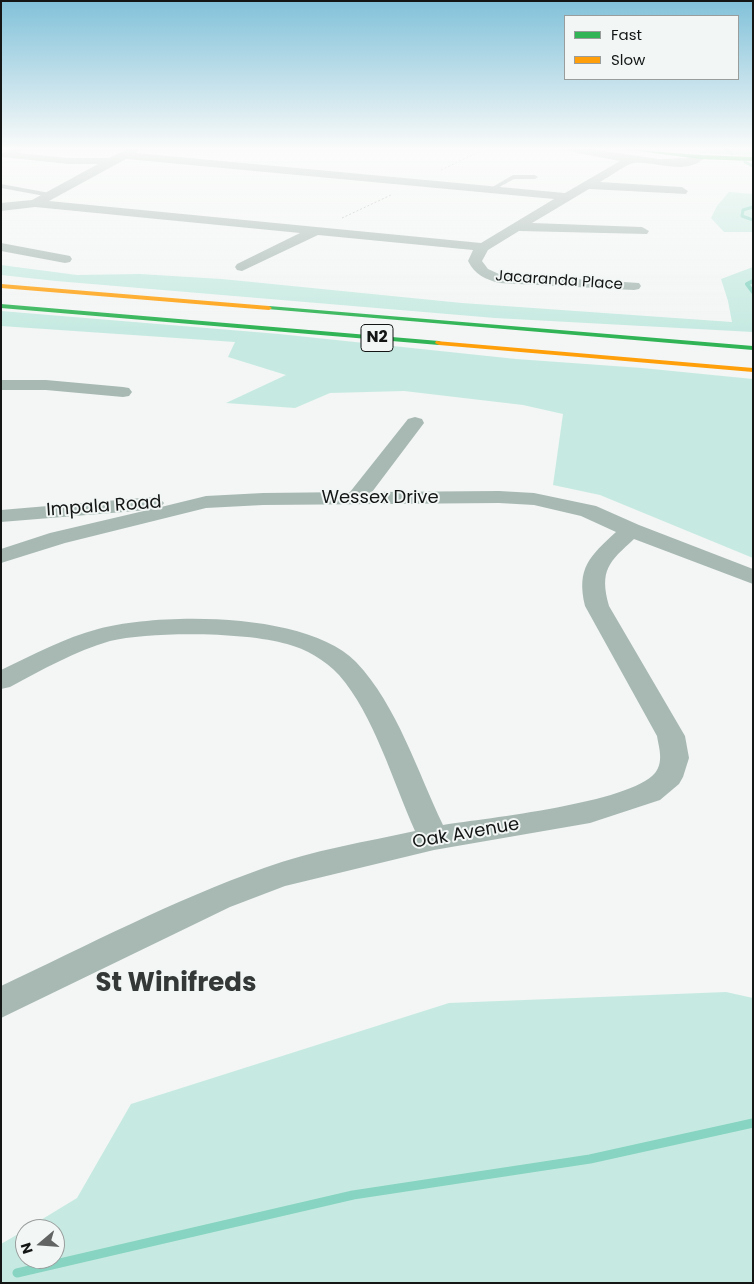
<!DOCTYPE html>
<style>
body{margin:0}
#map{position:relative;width:754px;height:1284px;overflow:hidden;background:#f3f6f5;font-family:Poppins,sans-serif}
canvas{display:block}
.frame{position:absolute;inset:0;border:2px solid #141616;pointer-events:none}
.legend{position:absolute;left:564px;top:15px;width:175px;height:65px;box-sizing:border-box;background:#f2f7f6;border:1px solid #999d9c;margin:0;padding:6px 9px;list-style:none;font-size:15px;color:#141616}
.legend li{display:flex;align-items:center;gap:10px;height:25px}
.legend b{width:25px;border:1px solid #999d9c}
.north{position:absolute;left:15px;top:1219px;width:50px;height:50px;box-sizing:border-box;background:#f2f7f6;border:1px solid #999d9c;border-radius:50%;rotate:252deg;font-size:14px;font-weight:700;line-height:20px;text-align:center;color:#141616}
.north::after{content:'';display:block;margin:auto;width:18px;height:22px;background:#626464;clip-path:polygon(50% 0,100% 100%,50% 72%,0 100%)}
</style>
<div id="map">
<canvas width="754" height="1284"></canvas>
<div class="frame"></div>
<ul class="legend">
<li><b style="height:6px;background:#30b455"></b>Fast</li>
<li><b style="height:6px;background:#ff9f0a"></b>Slow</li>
</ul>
<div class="north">N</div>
</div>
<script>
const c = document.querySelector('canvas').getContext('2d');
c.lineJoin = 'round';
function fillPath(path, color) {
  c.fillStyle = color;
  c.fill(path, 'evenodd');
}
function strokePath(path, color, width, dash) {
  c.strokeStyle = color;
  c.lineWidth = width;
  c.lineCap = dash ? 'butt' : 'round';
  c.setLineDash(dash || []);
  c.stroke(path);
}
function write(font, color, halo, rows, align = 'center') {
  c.font = font + ' Poppins,sans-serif';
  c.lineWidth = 4;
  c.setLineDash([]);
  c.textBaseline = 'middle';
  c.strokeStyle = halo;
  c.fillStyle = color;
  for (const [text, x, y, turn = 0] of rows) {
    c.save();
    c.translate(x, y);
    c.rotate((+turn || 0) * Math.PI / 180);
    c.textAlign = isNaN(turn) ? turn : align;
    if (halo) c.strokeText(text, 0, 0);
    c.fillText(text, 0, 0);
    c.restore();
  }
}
const green = new Path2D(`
 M696,149H753V156L699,153Z
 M729,192L753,194V232H724L711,218L717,206Z
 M1,265L77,275L140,274L222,279L462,303L732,322L728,301L721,279L753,267V332L495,318L56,281L1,275Z
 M1,311L279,334L516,359L642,368L753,379V558L600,495L553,485L563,414L523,405L404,391L330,393L295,408L226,403L286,375L228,357L235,342L1,326Z
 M726,992L753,998V1283H1V1244L25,1230V1259H55V1229H26L77,1198L131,1104L449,1003Z`);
const streamFar2 = new Path2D(`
 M726,149L732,154
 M745,162L753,166
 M753,207L743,210L742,216L753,220`);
const streamFar1 = new Path2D(`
 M753,281L747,284L753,292`);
const stream = new Path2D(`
 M17,1273L353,1195L590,1159L753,1123`);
const path = new Path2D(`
 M441,170L485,149
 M342,218L391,195`);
const lane = new Path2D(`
 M513,175H535L538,177L535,179H514L494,190L489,189Z
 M1,184L50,193L53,195L50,197L1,188Z`);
const street = new Path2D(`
 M10,149H23L19,153L68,158H109L127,149H140L136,153L565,193L620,161L572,152L567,149H590L659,159L689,158L699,154L705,157C688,177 654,160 634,163C626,164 608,178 600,182L682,187L688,191L686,194L589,189L532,223L642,227L649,231L647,234L519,231L488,250L482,261L488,269L499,274L639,283L641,286L639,289L634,290L499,283C485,279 475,275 468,261L473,250L318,235L242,271L237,270L235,267L237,264L300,233L35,207L1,211V203L32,200L98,164H68L2,157V153ZM126,159L554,199L481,243L49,201Z
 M1,243L65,255L70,256L72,259L70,262L65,263L1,251Z
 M1,380H46L123,387L129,388L132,392L129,396L123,397L46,390H1Z
 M415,417L422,419L424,423L372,492L499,491L534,493L596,506L639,525L753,569V584L634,539C609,562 599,570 609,606L685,736L689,758L683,777L679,784L660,800L590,823L434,850L285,886L230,907L1,1018V986C88,945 174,900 264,868C313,850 365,842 415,831C393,782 374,715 339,675C325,660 306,649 287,644C247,632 151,631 110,641C75,651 42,670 10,687L1,689V670C33,655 64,638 98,629C162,612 308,612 356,662C397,705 418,773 443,825C487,818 630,803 655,773C664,762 659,748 657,736L585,606C576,568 590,556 616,532L581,516L534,505L499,503L263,505L206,508L65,543L1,563V549L50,533L148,510L1,522V510L153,497L160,499L164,503L161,507L206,496L263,493L350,492L408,419Z`);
const fast = new Path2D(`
 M624,149L699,155L753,157V161L699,159Z
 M1,304L439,341L443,343L439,345L1,308Z
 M269,306L753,346V350L267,309L266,308Z`);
const slow = new Path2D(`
 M1,284L269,306L272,308L269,310L1,288Z
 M436,341L753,368V372L439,345L435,343Z`);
const farStreetnames = [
 ["Jacaranda Place",559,281,4]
];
const shields = [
 [377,338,32]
];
const shieldNames = [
 ["N2",377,338]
];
const streetNames = [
 ["Wessex Drive",380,498],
 ["Impala Road",104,507,-4],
 ["Oak Avenue",466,834,-10]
];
const nearDistrictnames = [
 ["St Winifreds",176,984]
];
fillPath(green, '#c6eae1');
strokePath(streamFar2, '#87d4c2', 3);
strokePath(streamFar1, '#87d4c2', 4);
strokePath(stream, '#87d4c2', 9);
strokePath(path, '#a8b2b0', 1, [2, 2]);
fillPath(lane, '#a8b9b4');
fillPath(street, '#a8b9b4');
fillPath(fast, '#30b455');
fillPath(slow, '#ff9f0a');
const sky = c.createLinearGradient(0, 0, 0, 329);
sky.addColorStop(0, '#81c1d9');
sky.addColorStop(0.45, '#fafbfa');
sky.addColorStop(1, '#fafbfa00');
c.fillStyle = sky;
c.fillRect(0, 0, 754, 329);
write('15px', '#141616', '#f2f7f6', farStreetnames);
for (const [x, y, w] of shields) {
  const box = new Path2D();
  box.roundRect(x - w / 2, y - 13.5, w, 27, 4);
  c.fillStyle = '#f2f7f6';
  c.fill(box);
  strokePath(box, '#141616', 1);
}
write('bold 16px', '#141616', null, shieldNames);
write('18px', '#141616', '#f2f7f6', streetNames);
write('bold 26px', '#343837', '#f2f7f6', nearDistrictnames);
</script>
